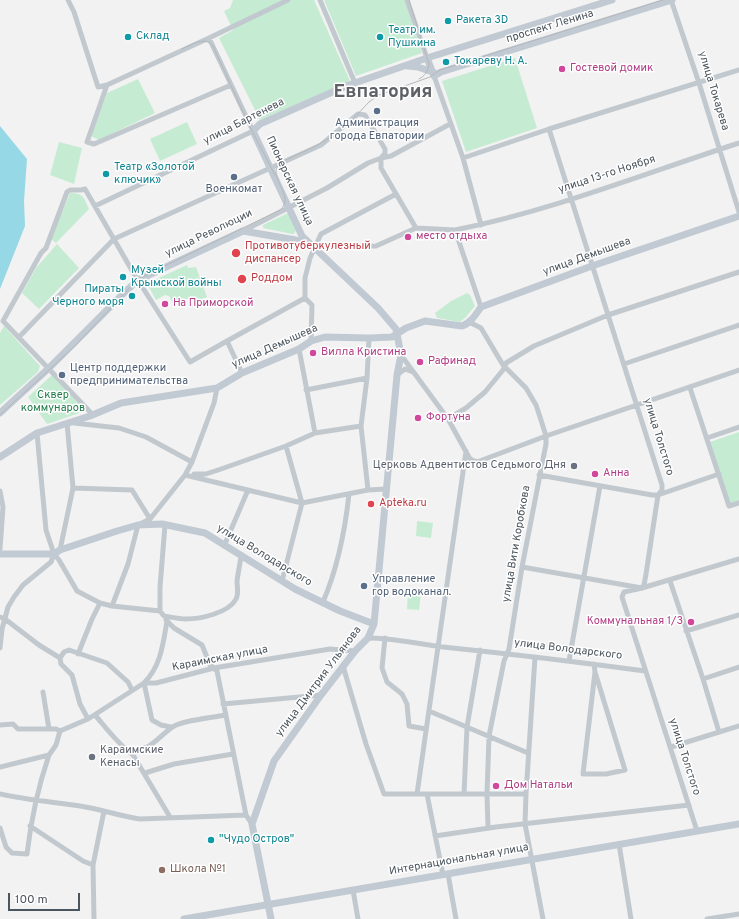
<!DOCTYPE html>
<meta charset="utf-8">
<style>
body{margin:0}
#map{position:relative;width:739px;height:919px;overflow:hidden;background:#f3f2f2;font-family:Overpass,sans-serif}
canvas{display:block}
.scale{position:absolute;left:8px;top:893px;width:72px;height:18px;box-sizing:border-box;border:2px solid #4b555d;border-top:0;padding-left:5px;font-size:12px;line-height:14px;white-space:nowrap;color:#4b555d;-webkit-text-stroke:3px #fff;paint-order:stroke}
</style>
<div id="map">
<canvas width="739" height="919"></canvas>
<div class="scale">100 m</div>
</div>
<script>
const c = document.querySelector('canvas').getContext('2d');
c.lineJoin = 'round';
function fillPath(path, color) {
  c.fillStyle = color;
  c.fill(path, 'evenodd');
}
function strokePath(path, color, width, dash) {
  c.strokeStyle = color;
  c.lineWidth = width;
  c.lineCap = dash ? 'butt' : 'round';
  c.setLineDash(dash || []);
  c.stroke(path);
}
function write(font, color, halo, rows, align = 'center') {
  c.font = font + ' Overpass,sans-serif';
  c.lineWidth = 3;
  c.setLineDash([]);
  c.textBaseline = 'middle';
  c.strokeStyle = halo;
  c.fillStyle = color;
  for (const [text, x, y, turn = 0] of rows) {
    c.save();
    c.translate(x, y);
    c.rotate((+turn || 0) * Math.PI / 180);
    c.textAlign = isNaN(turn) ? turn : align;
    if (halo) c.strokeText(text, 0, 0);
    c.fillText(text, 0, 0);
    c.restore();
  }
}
const green = new Path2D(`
 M233,0H314L350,81L260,120L219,38L233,30L224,11L230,8Z
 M324,0H405L422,53L356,76Z
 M515,58L537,128L466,152L442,81Z
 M138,79L155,113L99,140L91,136L107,93Z
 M187,122L197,144L160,161L150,139Z
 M59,142L82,148L74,184L50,175Z
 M70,193C84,193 84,198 89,209L56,243L51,239Z
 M288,213L296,230L294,234H292L263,228V225Z
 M57,244L79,268L39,309L22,293L36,268Z
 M187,265L188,268L196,267L207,297L197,302L193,296L174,305L169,296L165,295L156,300L149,287L150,282Z
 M467,293L470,295L475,306L466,317L460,322L437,318L435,313L451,301Z
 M4,326L40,366L38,372L0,405V333Z
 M52,375L85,411L47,424L28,397Z
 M739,432V501L730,504L710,442Z
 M417,521L433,523L431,538L416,536Z
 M408,591L421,592L419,610L407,609Z`);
const water = new Path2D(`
 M0,126L27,159L24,201L25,226L0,289Z`);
const street = new Path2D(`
 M68,0L74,12L98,87L107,85L209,38L288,0
 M320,0L355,83
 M407,0L427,58
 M671,0L699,83L739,212
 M434,76L463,158L481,225
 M107,85L87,142L94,144L231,85
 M549,129L662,485V490L658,495L646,574L644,585L642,588
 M463,158L549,129L739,70
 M95,206L253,131L209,38
 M243,231L327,188L368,163L381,158L391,156L450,124
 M314,248L320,247L376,246L416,228L455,230
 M481,307L455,230C551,211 646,173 739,143
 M469,322L481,328L503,365L526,388L536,405L541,420L546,436V444L522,567L509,649L504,661L489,736L487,794L488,828
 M19,337L114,239L321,145L358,114L365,115L385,149V153L381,158V168L416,228
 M369,338L367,378L361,426L368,490L386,489
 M227,341L242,373
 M311,341L312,305L305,298V278L310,258L321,234L396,194
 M299,349L315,433
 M401,355L448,419L470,459L477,462L546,436L739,370
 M624,364L739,325
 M397,375L405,369L413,372
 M690,388L729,506L739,503
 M306,390L367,378
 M93,415L3,321L41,253L46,248L67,192L70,190H81L85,189L134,274L190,362L227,341L305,298
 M448,419L466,408L485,392L503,370L506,363L534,346L608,315L739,272
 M74,423L119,428L146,437L192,462
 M707,438L739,427
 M194,474H206L224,468L286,446L315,433L361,426
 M185,475L302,503L368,490
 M539,475L652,495H658L719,474
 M73,488L132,490L150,519
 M0,491L3,507L0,549
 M224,546L248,490
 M60,550L73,488L67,423
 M54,554L59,560L77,591L100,603L112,606L160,611L164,616C171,617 178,619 186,619C200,619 229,613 236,599C239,594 237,587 237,581C238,573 240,564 241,556
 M522,567L642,588L739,559
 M282,581L302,503L286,446
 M670,581L703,679L719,732
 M642,588L624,592L622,597L697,831
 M323,602C338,567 345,531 349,494
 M112,606L128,564L138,525L150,519L185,475L192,462L214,403L217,388
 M160,611V587L165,525
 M0,617L5,619L39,645L60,658
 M166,620L174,628L202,645L210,665L217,671L246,815
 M686,631L739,615
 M368,638C393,638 418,644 443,647C511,654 578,662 645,671
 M385,638L382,668L387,682L402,694L407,704L409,726L426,729
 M0,648L2,629L8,607L14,597L23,585L51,562L54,554L46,530L37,433
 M78,654L92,619L100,603
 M535,657L526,794L525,824L543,919
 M60,658L64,652L69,650L107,663L128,682L132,690
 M60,658L61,664L72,675L80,704L88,719
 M569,661L600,486
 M594,664L595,672L625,770L606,774H583L595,672
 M343,666L366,744L384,794H526
 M703,679L739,667
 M144,683H156L214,668L330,649L355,651
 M144,683L152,720L161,725L171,727
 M43,692L49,729
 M223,704L321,695
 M429,711L528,753
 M95,715C107,729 118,744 133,755L170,817
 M0,725L13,724L18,729H56L60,731
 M671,747L739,726
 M133,755C137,749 143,749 149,746C157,741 163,734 171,728C181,720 212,718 225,715
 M0,767L49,755L56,745L60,731L88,719L144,683C161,666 163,644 167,621
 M145,773L174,764L233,754
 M0,794C26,800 53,802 80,806C100,809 119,816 140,819L246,815L252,824
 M417,794L466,451
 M427,794L443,875
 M464,794L467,727L480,650
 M30,826L83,861L93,865
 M0,828L6,847L12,853L27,854C31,820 38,787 49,755
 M435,836L496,827L689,805
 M619,844L631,919
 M448,874L456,919
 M353,890L358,919
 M94,919L93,865L104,811
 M707,919L739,914`);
const secondary = new Path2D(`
 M427,58L434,76L441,72L672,0
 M408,66L418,67L435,73
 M0,413L49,368L125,292L138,280L243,231L296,240L309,246
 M0,457L37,433L90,416L121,403L217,388L242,373L299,349L311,341L325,337L369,338L392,337L406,328L425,321L462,326C471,323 476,314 481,307L592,266L739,216
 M0,554H54L60,550L117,531L138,525L162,524L205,533L295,589L340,611L374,624
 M184,919L739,824
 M271,919L252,824L274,761L321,695L355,651L368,638L374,624L397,375L401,355L396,329L378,308L302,236L253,131L260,124L346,86L427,58L612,0`);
const tram = new Path2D(`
 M409,0L429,64C428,71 425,76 419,79
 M182,49C193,44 204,36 213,46L249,125L275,175
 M0,415L75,346L138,279L280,210C297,196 264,176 281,162L312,148L328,139L352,120L369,102L379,95L430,77L440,70L663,0`);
const markers = [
 [448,21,4,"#0f9aa8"],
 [128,37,4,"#0f9aa8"],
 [380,37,4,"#0f9aa8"],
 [446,62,4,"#0f9aa8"],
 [562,69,4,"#d1479c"],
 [377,111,4,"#5c6f8a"],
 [106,174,4,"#0f9aa8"],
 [234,177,4,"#5c6f8a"],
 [408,237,4,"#d1479c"],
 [236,253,5,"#e0444e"],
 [123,277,4,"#0f9aa8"],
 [242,279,5,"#e0444e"],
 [132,296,4,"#0f9aa8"],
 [165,304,4,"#d1479c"],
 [313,353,4,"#d1479c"],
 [420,362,4,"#d1479c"],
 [62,375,4,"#5c6f8a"],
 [418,418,4,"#d1479c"],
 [574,466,4,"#6b7280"],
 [595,474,4,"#d1479c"],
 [371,504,4,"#e0444e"],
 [364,586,4,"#5c6f8a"],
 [691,622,4,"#d1479c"],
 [92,757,4,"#6b7280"],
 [496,786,4,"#d1479c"],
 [211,840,4,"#0f9aa8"],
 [162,870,4,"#8d6e63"]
];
const cultureNames = [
 ["Ракета 3D",456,21],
 ["Театр им.",388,31],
 ["Пушкина",388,44],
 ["Склад",136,37],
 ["Токареву Н. А.",454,62],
 ["Театр «Золотой",114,168],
 ["ключик»",114,181],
 ["Музей",131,271],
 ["Крымской войны",131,284],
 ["Пираты",124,290,"right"],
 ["Черного моря",124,303,"right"],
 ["\"Чудо Остров\"",219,840]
];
const streetNames = [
 ["проспект Ленина",550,27,-17],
 ["улица Токарева",713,91,73],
 ["улица Бартенева",244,122,-27],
 ["улица 13-го Ноября",607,175,-18],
 ["Пионерская улица",289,181,65],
 ["улица Революции",209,234,-26],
 ["улица Демышева",587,257,-20],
 ["улица Демышева",275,347,-24],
 ["улица Толстого",658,437,73],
 ["улица Вити Коробкова",517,544,-80],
 ["улица Володарского",264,556,31],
 ["улица Володарского",568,650,7],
 ["Караимская улица",220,659,-11],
 ["улица Дмитрия Ульянова",319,682,-53],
 ["улица Толстого",684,757,72],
 ["Интернациональная улица",459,860,-10]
];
const hotelNames = [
 ["Гостевой домик",570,69],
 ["место отдыха",416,237],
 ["На Приморской",173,304],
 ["Вилла Кристина",321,353],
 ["Рафинад",428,362],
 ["Фортуна",426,418],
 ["Анна",603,474],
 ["Коммунальная 1/3",683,622,"right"],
 ["Дом Натальи",504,786]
];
const serviceNames = [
 ["Администрация",377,124],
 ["города Евпатории",377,137],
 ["Военкомат",234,190],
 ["Центр поддержки",70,369,"left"],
 ["предпринимательства",70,382,"left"],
 ["Управление",372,580,"left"],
 ["гор водоканал.",372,593,"left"]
];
const healthNames = [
 ["Противотуберкулезный",245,247],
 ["диспансер",245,260],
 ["Роддом",251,279],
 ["Apteka.ru",379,504]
];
const parkNames = [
 ["Сквер",53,396],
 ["коммунаров",53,409]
];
const worshipNames = [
 ["Церковь Адвентистов Седьмого Дня",566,466],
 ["Караимские",100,751,"left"],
 ["Кенасы",100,764,"left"]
];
const educationNames = [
 ["Школа №1",170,870]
];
const townNames = [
 ["Евпатория",383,93]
];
fillPath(green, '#c5ecd2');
fillPath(water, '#96d8e5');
strokePath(street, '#c1c9cf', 5);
strokePath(secondary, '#c1cad3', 7);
strokePath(tram, '#b4b7bb', 1);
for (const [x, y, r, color] of markers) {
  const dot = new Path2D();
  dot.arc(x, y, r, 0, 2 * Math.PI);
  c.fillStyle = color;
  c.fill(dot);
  strokePath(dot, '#fff', 1.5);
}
write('11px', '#0d838f', '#fff', cultureNames, 'left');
write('11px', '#4b555d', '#fff', streetNames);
write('11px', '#b23c85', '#fff', hotelNames, 'left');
write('11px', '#4e5e75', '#fff', serviceNames);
write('11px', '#be3a42', '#fff', healthNames, 'left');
write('11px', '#207a49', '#fff', parkNames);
write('11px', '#5b616d', '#fff', worshipNames, 'right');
write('11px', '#785e54', '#fff', educationNames, 'left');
write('bold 19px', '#5e6266', '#fff', townNames);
</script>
